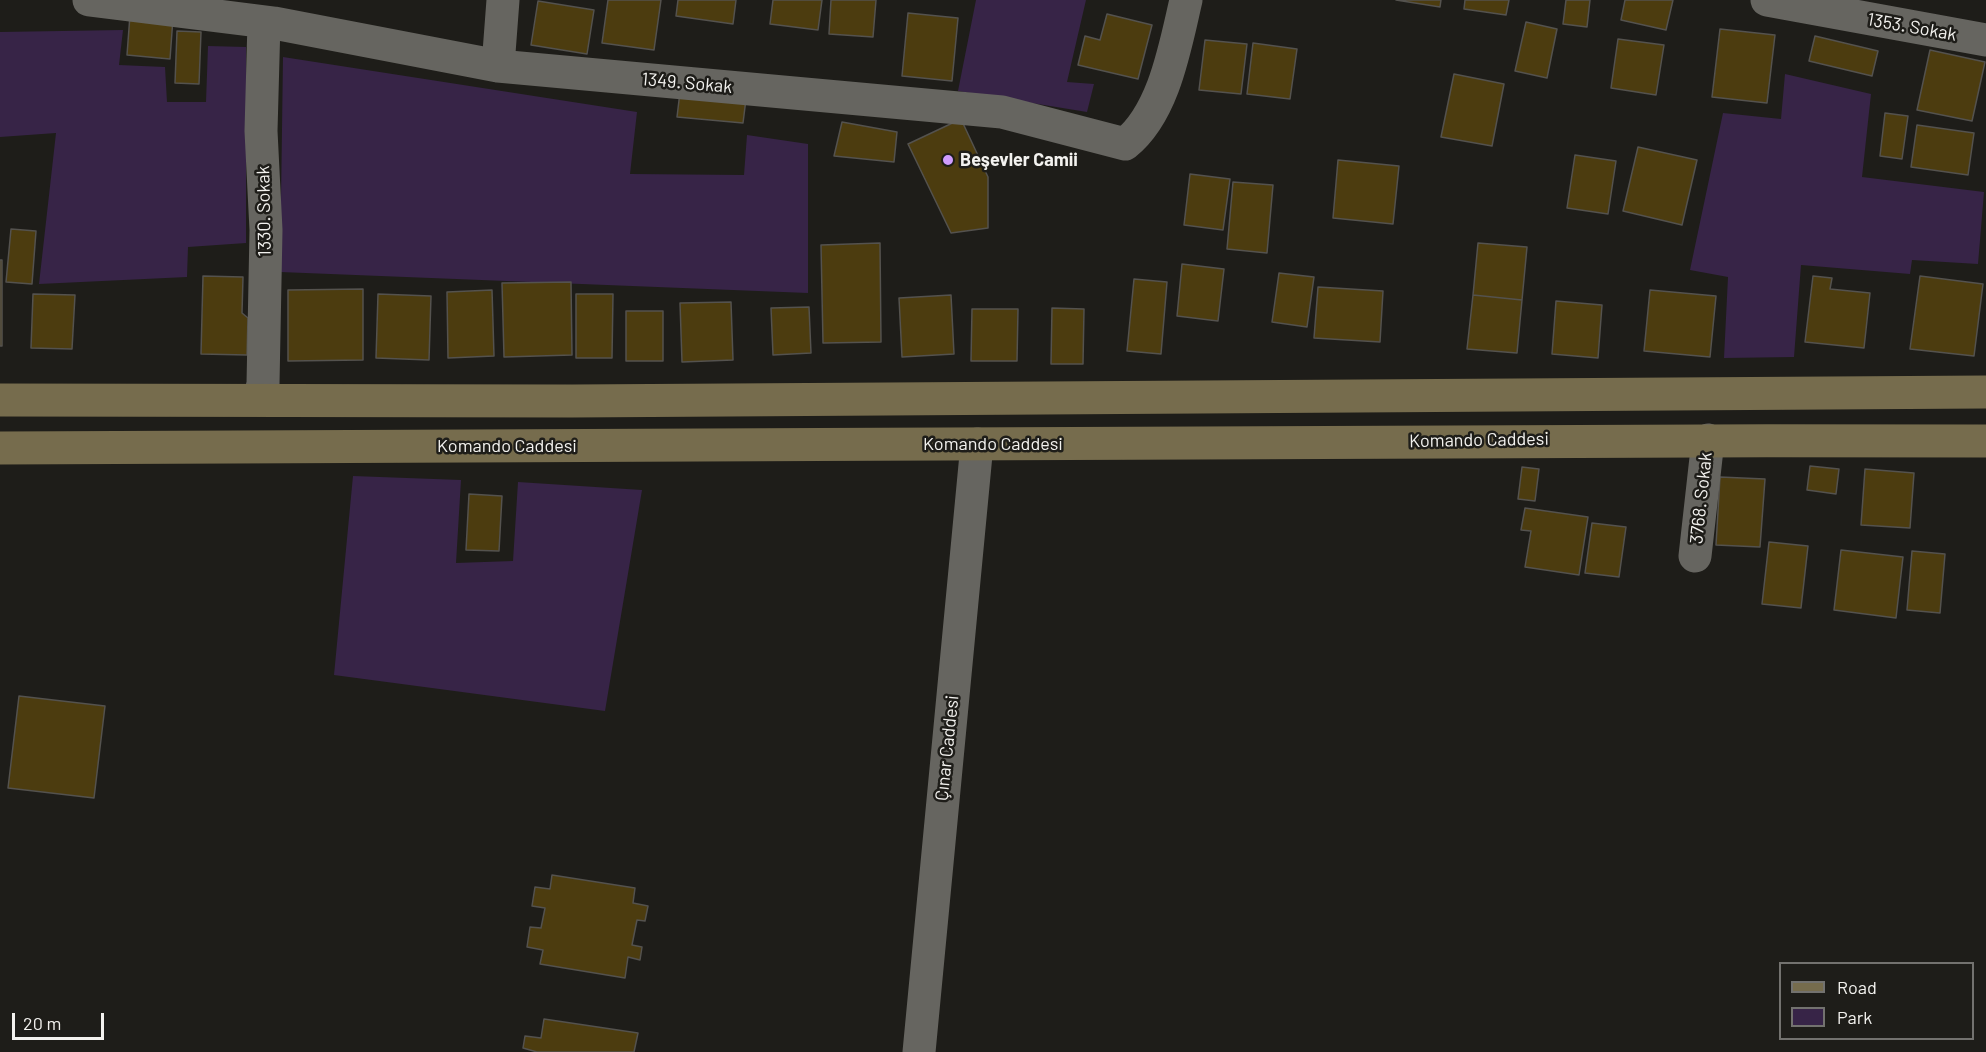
<!DOCTYPE html>
<meta charset="utf-8">
<style>
body{margin:0}
#map{position:relative;width:1986px;height:1052px;overflow:hidden;background:#1e1d19;font-family:Barlow,sans-serif}
canvas{display:block}
.legend{position:absolute;left:1779px;top:962px;width:195px;height:78px;box-sizing:border-box;background:#1e1d19;border:2px solid #73726f;margin:0;padding:8px 10px;list-style:none;font-size:18px;color:#f3f2ef}
.legend li{display:flex;align-items:center;gap:12px;height:30px}
.legend b{width:30px;border:2px solid #73726f}
.scale{position:absolute;left:12px;top:1013px;width:92px;height:27px;box-sizing:border-box;border:3px solid #f3f2ef;border-top:0;padding-left:8px;font-size:18px;line-height:21px;white-space:nowrap;color:#f3f2ef;-webkit-text-stroke:4px #1e1d19;paint-order:stroke}
</style>
<div id="map">
<canvas width="1986" height="1052"></canvas>
<ul class="legend">
<li><b style="height:8px;background:#766c4d"></b>Road</li>
<li><b style="height:16px;background:#372447"></b>Park</li>
</ul>
<div class="scale">20 m</div>
</div>
<script>
const c = document.querySelector('canvas').getContext('2d');
c.lineJoin = 'round';
function fillPath(path, color) {
  c.fillStyle = color;
  c.fill(path, 'evenodd');
}
function strokePath(path, color, width, dash) {
  c.strokeStyle = color;
  c.lineWidth = width;
  c.lineCap = dash ? 'butt' : 'round';
  c.setLineDash(dash || []);
  c.stroke(path);
}
function write(font, color, halo, rows, align = 'center') {
  c.font = font + ' Barlow,sans-serif';
  c.lineWidth = 5;
  c.setLineDash([]);
  c.textBaseline = 'middle';
  c.strokeStyle = halo;
  c.fillStyle = color;
  for (const [text, x, y, turn = 0] of rows) {
    c.save();
    c.translate(x, y);
    c.rotate((+turn || 0) * Math.PI / 180);
    c.textAlign = isNaN(turn) ? turn : align;
    if (halo) c.strokeText(text, 0, 0);
    c.fillText(text, 0, 0);
    c.restore();
  }
}
const green = new Path2D(`
 M976,0H1086L1067,82L1094,84L1087,112L958,91Z
 M123,30L119,65L165,67L167,102H206L208,46L246,47V243L188,247L187,277L39,284L56,133L0,137V32Z
 M283,57L637,112L630,174L744,175L747,135L808,144V293L280,272Z
 M1785,74L1871,94L1862,177L1984,192L1978,264L1912,260L1910,274L1801,265L1794,357L1724,358L1728,277L1690,270L1723,113L1781,119Z
 M353,476L461,480L456,563L513,561L518,482L642,490L605,711L334,675Z`);
const building = new Path2D(`
 M608,0H661L654,50L602,43Z
 M678,0H736L733,24L676,16Z
 M773,0H822L818,30L770,24Z
 M831,0H876L873,37L829,34Z
 M1396,0H1441L1440,7Z
 M1465,0H1509L1506,15L1464,9Z
 M1566,0H1590L1587,27L1563,24Z
 M1625,0H1673L1666,30L1621,20Z
 M538,1L594,10L587,54L531,45Z
 M908,13L958,18L952,81L902,76Z
 M1107,14L1152,25L1138,79L1078,65L1085,36L1100,40Z
 M130,15L173,18L170,59L127,55Z
 M1526,22L1557,29L1547,78L1515,71Z
 M1720,29L1775,35L1767,103L1712,97Z
 M177,31L201,32L199,84L175,83Z
 M1815,36L1878,51L1872,76L1809,61Z
 M1618,39L1664,45L1656,95L1611,88Z
 M1205,40L1247,44L1241,94L1199,90Z
 M1253,43L1297,49L1290,99L1247,94Z
 M1930,50L1985,62L1972,121L1917,110Z
 M1454,74L1504,84L1492,146L1441,137Z
 M680,92L746,99L743,123L677,117Z
 M1885,113L1908,116L1902,159L1880,156Z
 M961,119L988,177V228L951,233L908,144Z
 M842,122L897,132L894,162L834,156Z
 M1917,125L1974,133L1968,175L1911,167Z
 M1638,147L1697,160L1682,225L1623,211Z
 M1575,155L1616,161L1608,214L1567,208Z
 M1338,160L1399,166L1393,224L1333,218Z
 M1190,174L1230,179L1223,230L1184,225Z
 M1233,182L1273,185L1267,253L1227,249Z
 M11,229L36,231L32,284L6,282Z
 M880,243L881,342L823,343L821,245Z
 M1478,243L1527,247L1522,300L1473,295Z
 M0,260H2V346H0Z
 M1182,264L1224,269L1218,321L1177,316Z
 M1279,273L1314,277L1307,327L1272,322Z
 M203,276L243,277L242,313L248,318L247,355L201,354Z
 M1813,276L1832,278L1830,289L1870,293L1864,348L1805,342Z
 M1920,276L1983,284L1974,356L1910,349Z
 M1134,279L1167,282L1161,354L1127,351Z
 M571,282L572,355L504,357L502,283Z
 M1318,287L1383,291L1380,342L1314,338Z
 M363,289V360L288,361V290Z
 M492,290L494,356L448,358L447,292Z
 M1650,290L1716,296L1710,357L1644,351Z
 M33,294L75,295L72,349L31,348Z
 M378,294L431,296L429,360L376,358Z
 M576,294H613L612,358H576Z
 M951,295L954,354L902,357L899,298Z
 M1473,295L1522,300L1517,353L1467,349Z
 M1556,301L1602,305L1598,358L1552,354Z
 M731,302L733,360L682,362L680,303Z
 M809,307L811,353L773,355L771,308Z
 M1052,308L1084,309L1083,364H1051Z
 M972,309H1018L1017,361H971Z
 M626,311H663V361H626Z
 M1810,466L1839,469L1836,494L1807,490Z
 M1522,467L1539,469L1535,501L1518,499Z
 M1865,469L1914,473L1910,528L1861,525Z
 M1720,477L1765,479L1760,547L1716,545Z
 M469,494L502,496L499,551L466,550Z
 M1525,508L1588,517L1579,575L1525,567L1531,531L1521,530Z
 M1592,523L1626,527L1619,577L1585,573Z
 M1769,542L1808,546L1801,608L1762,604Z
 M1841,550L1903,557L1896,618L1834,610Z
 M1912,551L1945,554L1940,613L1907,610Z
 M19,696L105,706L94,798L8,788Z
 M552,875L635,888L633,903L648,906L645,921L637,920L632,945L642,947L640,960L628,957L625,978L540,964L543,950L527,947L530,927L541,928L545,908L532,906L535,887L550,889Z
 M544,1019L638,1033L634,1052H537L523,1048L525,1036L541,1038Z`);
const minor = new Path2D(`
 M89,0L274,23L498,66L1002,112L1125,144C1164,113 1175,47 1186,0
 M1767,0L1986,40
 M498,66L503,0
 M259,400L263,384L266,230L261,131L264,22
 M1695,556L1708,440`);
const tertiary = new Path2D(`
 M919,1052L977,444`);
const secondary = new Path2D(`
 M0,400L572,401L1986,392
 M0,448C662,447 1324,439 1986,441`);
const markers = [
 [948,160,6,"#d09dfe"]
];
const streetNames = [
 ["1353. Sokak",1912,27,10],
 ["1349. Sokak",687,83,5],
 ["1330. Sokak",264,211,-91],
 ["Komando Caddesi",1479,440,-1],
 ["Komando Caddesi",993,444],
 ["Komando Caddesi",507,446],
 ["3768. Sokak",1701,498,-84],
 ["Çınar Caddesi",947,748,-84]
];
const poiNames = [
 ["Beşevler Camii",960,160]
];
fillPath(green, '#372447');
fillPath(building, '#4c3c0f');
strokePath(building, '#54524e', 1.5);
strokePath(minor, '#666560', 33);
strokePath(tertiary, '#666560', 33);
strokePath(secondary, '#766c4d', 33);
for (const [x, y, r, color] of markers) {
  const dot = new Path2D();
  dot.arc(x, y, r, 0, 2 * Math.PI);
  c.fillStyle = color;
  c.fill(dot);
  strokePath(dot, '#1e1d19', 2);
}
write('18px', '#f3f2ef', '#1e1d19', streetNames);
write('bold 18px', '#f3f2ef', '#1e1d19', poiNames, 'left');
</script>
